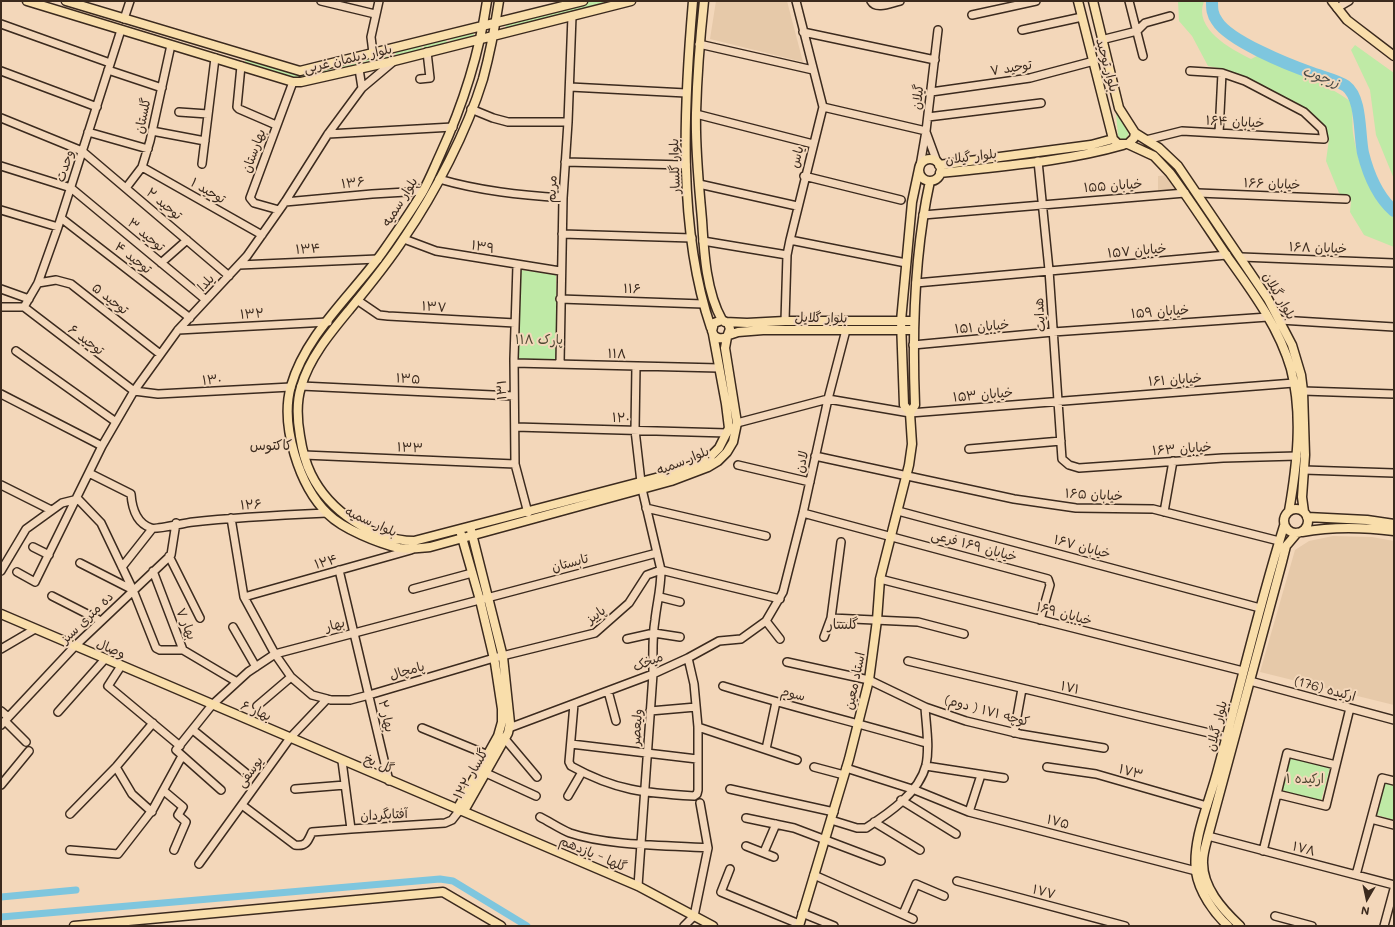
<!DOCTYPE html>
<meta charset="utf-8">
<style>
body{margin:0}
#map{position:relative;width:1395px;height:927px;overflow:hidden;background:#f3d7ba;font-family:Mali,sans-serif}
canvas{display:block}
.frame{position:absolute;inset:0;border:2px solid #3b2a1e;pointer-events:none}
.north{position:absolute;left:1347px;top:879px;width:40px;height:40px;-webkit-text-stroke:3px #f3d7ba;paint-order:stroke;rotate:189deg;font-size:11px;font-weight:700;line-height:16px;text-align:center;color:#3b2a1e}
.north::after{content:'';display:block;margin:auto;width:14px;height:18px;background:#3b2a1e;clip-path:polygon(50% 0,100% 100%,50% 72%,0 100%)}
</style>
<div id="map">
<canvas width="1395" height="927"></canvas>
<div class="frame"></div>
<div class="north">N</div>
</div>
<script>
const c = document.querySelector('canvas').getContext('2d');
c.lineJoin = 'round';
function fillPath(path, color) {
  c.fillStyle = color;
  c.fill(path, 'evenodd');
}
function strokePath(path, color, width, dash) {
  c.strokeStyle = color;
  c.lineWidth = width;
  c.lineCap = dash ? 'butt' : 'round';
  c.setLineDash(dash || []);
  c.stroke(path);
}
function write(font, color, halo, rows, align = 'center') {
  c.font = font + ' Mali,"Playpen Sans Arabic",sans-serif';
  c.lineWidth = 4;
  c.setLineDash([]);
  c.textBaseline = 'middle';
  c.strokeStyle = halo;
  c.fillStyle = color;
  for (const [text, x, y, turn = 0] of rows) {
    c.save();
    c.translate(x, y);
    c.rotate((+turn || 0) * Math.PI / 180);
    c.textAlign = isNaN(turn) ? turn : align;
    if (halo) c.strokeText(text, 0, 0);
    c.fillText(text, 0, 0);
    c.restore();
  }
}
const built = new Path2D(`
 M716,1H787L803,62L710,39Z
 M1169,175L1178,190L1158,191V176Z
 M1333,536L1372,537L1394,541V705L1260,672L1295,550L1309,541Z`);
const green = new Path2D(`
 M593,1H623L508,28L505,26L508,22Z
 M1178,1H1204C1193,29 1231,49 1251,59L1257,56C1288,69 1325,82 1351,102C1353,113 1352,123 1353,133C1358,164 1370,196 1394,216V247L1364,235L1350,212L1351,201L1339,193L1326,161L1329,139L1327,133L1321,124L1228,70L1208,66L1192,36L1179,21Z
 M472,33L474,34L473,37L450,41L451,38Z
 M445,40L448,42L446,44L423,48L424,45Z
 M1355,45L1394,73V179L1376,135L1370,90L1351,50Z
 M420,46L422,47L421,50L395,55L396,52Z
 M385,54L388,56L386,58L359,63L360,60Z
 M245,59L299,75L329,68L332,70L303,78H296L245,63Z
 M355,62L357,63L355,66L334,70L335,67Z
 M1116,113L1129,133L1126,139L1122,140L1118,136Z
 M521,270L556,275L558,360L518,359Z
 M1289,757L1330,767L1321,801L1280,791Z
 M1385,783L1394,786V820L1377,815Z`);
const canal = new Path2D(`
 M1,897L76,890
 M1,917L440,879L453,881L527,926`);
const river = new Path2D(`
 M1212,1C1212,9 1212,14 1217,21C1229,41 1289,65 1312,73C1323,77 1337,80 1346,86C1362,98 1359,134 1363,153C1368,173 1378,197 1394,211`);
const minor = new Path2D(`
 M321,1L375,14
 M871,1C876,10 891,3 900,1
 M1129,1L1143,56
 M1337,8L1349,1
 M972,15L1036,1
 M124,19L130,1
 M1,24L110,63
 M1022,30L1082,17
 M803,32L935,60
 M1101,40L1137,31L1145,23L1170,16
 M699,44L813,70
 M373,53L371,37L379,1
 M241,66L237,107L239,109L276,125
 M359,69L362,88
 M108,70L162,88
 M1,71L97,107
 M420,79L430,78L427,52
 M570,87L686,93
 M931,92L1030,78L1094,61
 M823,107L926,131
 M471,109L493,118L508,122H568
 M179,112L208,114
 M696,114L813,144
 M928,117L1041,103
 M1,118L82,151L229,276
 M152,131L205,141
 M88,132L148,149
 M926,132L937,162
 M1219,133L1222,73
 M328,134L453,127
 M1146,140L1182,131L1324,139L1322,129L1304,112L1245,81L1222,73L1190,71
 M1038,161L1049,270L1062,459L1069,465L1079,468L1223,458L1297,456
 M565,162L686,165
 M202,164L215,58
 M1,166L71,188L206,300
 M920,166L926,131L938,30
 M142,167L262,235
 M804,176L901,200
 M439,179C480,191 520,195 563,198
 M699,184L797,206
 M126,188L142,167L150,141L171,45
 M1198,193L1346,199
 M285,202L372,194L423,191
 M1,210L58,227
 M279,210L254,203L250,198L293,82
 M923,215L1185,193
 M61,218L190,318
 M562,234L692,238
 M404,239L436,251L560,271
 M790,240L906,263
 M703,241L787,255
 M1241,257L1394,263
 M161,263L187,240
 M239,265L378,259
 M517,265L514,359L515,464L528,513
 M38,283L56,280L71,284L160,354
 M916,283L1227,255
 M1,289L29,299
 M560,299L703,304
 M357,300L379,315L388,316L515,323
 M1,307H24
 M24,307L134,391L158,394L291,387
 M24,307L38,283L58,227L121,30
 M1280,320L1394,327
 M785,321L787,255L790,240L823,107L796,1
 M178,330L328,322
 M913,345L1053,332L1268,317
 M16,351L116,422
 M514,363L719,368
 M560,363L563,198L568,122L572,16
 M636,366L635,430L641,482
 M301,386L514,396
 M1303,391L1394,394
 M1,394L102,446
 M737,423L828,399L910,413L1294,383
 M515,427L727,433
 M969,449L1061,441
 M304,455L515,464
 M815,456L1014,499L1076,508L1153,509L1279,541
 M738,465L810,482
 M1304,470L1394,473
 M89,473L131,494C132,508 136,523 151,528C156,530 183,523 193,522C237,517 282,515 327,513
 M1,485L51,510
 M78,499L101,523L133,590L156,648L160,650H183
 M646,508L766,536
 M898,511L1260,608
 M1164,512L1173,461
 M803,513L1048,579L1050,585L1040,620
 M231,518L244,597L275,654L291,677L312,695L331,700H350L369,695L494,658L595,633L629,603L647,575L661,570L780,599
 M33,547L49,555
 M169,556L200,618
 M80,563L133,590
 M122,567L152,529
 M339,570L389,781
 M1,571L26,529L62,503L78,499
 M153,571L183,650L237,682
 M17,572L35,582L102,446L134,391L178,330L247,256L285,202L328,134L362,88L394,61
 M880,579L1243,671
 M413,589L472,573
 M52,596L101,621
 M244,597L411,550
 M660,597L680,602
 M831,618L918,622L964,634
 M766,621L780,639
 M233,627L256,667
 M824,637L831,618L841,542
 M627,639L654,633L680,637
 M1,649L35,629
 M908,661L1226,737
 M787,662L869,680L925,707L966,721L1020,734L1104,748
 M121,666L108,686L180,746
 M1250,681L1394,720
 M723,686C791,707 859,723 926,743
 M608,691L616,721
 M574,704L569,762L571,766C616,791 645,793 694,796L697,794L698,790V727L694,684L688,658
 M257,706L291,677
 M1,711L8,717
 M650,711L696,707
 M58,712L105,659
 M5,721L26,742
 M1,725L75,646L171,555L176,523
 M698,727L797,760
 M422,728L493,757
 M509,728L653,674L688,658L719,641L741,639L766,621L783,592L803,513L828,399L846,330
 M193,730L247,774
 M1014,733L1022,689
 M505,739L537,777
 M571,744L697,759
 M766,749L776,702
 M1287,753L1336,765L1326,806L1277,794Z
 M342,761L351,829L445,823L452,820L459,811
 M1336,765L1350,708
 M926,766L1004,778
 M116,767L132,794L152,812
 M814,767L844,775
 M1047,767L1096,774L1207,806
 M846,768L915,790L969,812L1196,871
 M486,773L536,796
 M1394,781L1382,778L1371,819L1394,825
 M1,785L29,751
 M295,789L345,785
 M730,789L834,812
 M221,790L176,750L212,705L248,672L275,654L657,553
 M164,791L183,807L178,815L186,822L174,850
 M568,796L582,772
 M901,800L956,834
 M700,803L708,848
 M242,805L295,845C306,847 308,841 312,832L351,829
 M969,812L981,775
 M70,814L116,767L153,723
 M540,817C550,822 560,829 570,833C608,846 667,845 708,848L694,916L684,926
 M746,818L794,828L881,861
 M831,820L857,828H866C889,813 919,793 926,765C930,747 926,725 925,707
 M874,822L920,850
 M1208,836L1394,885
 M746,846L774,857
 M70,850L118,854L153,809L182,756
 M1263,851L1277,794
 M764,852L776,824
 M199,864L290,738L327,699
 M730,869L721,892L799,924
 M814,875L913,919
 M1356,875L1371,819
 M957,881L1125,926
 M638,886L653,674C653,656 652,638 655,620C657,602 661,589 661,570L642,489
 M802,913L834,926
 M903,914L916,884L944,896
 M1275,916L1312,926
 M1384,926L1394,889`);
const major = new Path2D(`
 M27,1L293,82H301L394,61L631,1
 M66,1L300,71L583,1
 M487,1C479,55 463,105 440,155C434,168 429,181 422,193C410,213 396,233 382,253C351,296 306,334 291,386C280,425 299,486 328,514C343,529 378,543 399,548C409,550 420,548 430,547L671,481L708,467L718,461L727,452L733,442L737,423L725,348L727,337L730,329L728,323L722,320L714,323L712,331C714,338 720,340 727,337
 M499,1C495,27 490,53 483,79C467,131 435,193 404,238C388,263 369,286 350,309C331,332 309,358 301,387C296,403 297,419 300,436C302,449 305,462 311,474C329,511 372,540 414,541L667,475L708,459L719,448L729,428L726,404L713,334
 M693,1C684,105 677,228 711,328
 M704,1C700,38 697,76 696,113C695,149 699,185 702,220C704,253 706,291 722,320
 M1078,1L1113,139L1118,144H1128L1134,138L1135,133L1119,108L1093,1
 M1332,1L1347,20L1394,56
 M1135,133L1159,148L1178,166L1268,299L1292,345L1301,375L1303,391L1305,455L1302,497L1304,512
 M1128,144L1154,156L1170,173C1190,200 1208,228 1227,256C1252,291 1279,327 1291,369C1303,415 1297,465 1289,511
 M919 170a11 11 0 1 1 22 0a11 11 0 1 1-22 0Z
 M939,165L1091,145L1113,139
 M940,173C1001,166 1064,162 1123,145
 M725,322L747,323L785,321H914
 M729,335L738,332L763,330H914
 M910,413L915,405C912,330 914,254 930,181
 M1284 521a12 12 0 1 1 24 0a12 12 0 1 1-24 0Z
 M1307,517L1367,520L1394,524
 M1302,532C1334,526 1363,527 1394,531
 M1,614L638,886L713,926
 M459,811L465,809L508,733L510,723L503,657L471,530
 M459,811V806L498,736L502,722V709L495,663L480,600L461,534
 M74,926L443,892L501,926
 M799,926L849,759L869,680L877,620L880,579L909,465L912,444L910,413L904,405L901,321L912,202L919,169
 M1228,926C1214,913 1199,892 1196,872C1192,838 1210,801 1218,769C1240,688 1259,606 1284,526
 M1240,926C1222,909 1202,887 1203,861C1203,853 1206,844 1208,836L1282,562L1286,546L1297,533`);
const streetNames = [
 ["بلوار دیلمان غربی",348,59,-13],
 ["بلوار توحید",1107,65,75],
 ["توحید ۷",1011,68,-9],
 ["گیلان",918,97,-83],
 ["گلستان",143,116,-78],
 ["۱۶۴ خیابان",1235,122,3],
 ["بهارستان",254,151,-70],
 ["یاس",797,157,-75],
 ["بلوار گیلان",971,157,-7],
 ["وحدت",65,166,-72],
 ["بلوار گلسار",675,166,-92],
 ["۱۳۶",353,183,-6],
 ["خیابان ۱۶۶",1272,184,2],
 ["خیابان ۱۵۵",1113,186,-4],
 ["مریم",552,189,-87],
 ["توحید ۱",208,191,30],
 ["بلوار سمیه",400,202,-58],
 ["توحید ۲",164,204,40],
 ["توحید ۳",146,235,40],
 ["۱۳۹",483,247,10],
 ["خیابان ۱۶۸",1318,248,2],
 ["۱۳۴",308,249,-3],
 ["خیابان ۱۵۷",1137,251,-5],
 ["توحید ۴",133,258,38],
 ["یلدا",206,283,-47],
 ["۱۱۶",632,289,2],
 ["بلوار گیلان",1279,296,60],
 ["توحید ۵",110,299,38],
 ["۱۳۷",434,307,3],
 ["خیابان ۱۵۹",1160,312,-4],
 ["۱۳۲",252,314,-3],
 ["هدایت",1040,315,-94],
 ["بلوار گلایل",821,318,1],
 ["خیابان ۱۵۱",982,327,-5],
 ["توحید ۶",86,340,37],
 ["۱۱۸",617,354,2],
 ["۱۳۵",408,379,3],
 ["۱۳۰",212,380,-4],
 ["خیابان ۱۶۱",1175,380,-4],
 ["۱۳۱",502,390,-91],
 ["خیابان ۱۵۳",983,395,-5],
 ["۱۲۰",621,418,1],
 ["۱۳۳",410,448,3],
 ["خیابان ۱۶۳",1182,449,-4],
 ["بلوار سمیه",683,461,-22],
 ["لادن",802,462,-78],
 ["خیابان ۱۶۵",1094,495,3],
 ["۱۲۶",251,505,-3],
 ["بلوار سمیه",371,522,24],
 ["خیابان ۱۶۹ فرعی",974,546,15],
 ["خیابان ۱۶۷",1082,547,15],
 ["۱۲۴",326,562,-16],
 ["تابستان",570,563,-15],
 ["خیابان ۱۶۹",1064,614,15],
 ["پاییز",596,615,-36],
 ["ده متری سبز",87,618,-44],
 ["بهار ۷",186,624,68],
 ["بهار",335,625,-15],
 ["وصال",111,649,23],
 ["میخک",648,662,-22],
 ["پامچال",407,671,-16],
 ["استاد معین",855,681,-78],
 ["۱۷۱",1070,688,13],
 ["ارکیده (176)",1325,689,15],
 ["سوم",793,694,14],
 ["بهار ۶",256,711,23],
 ["کوچه ۱۷۱ ( دوم)",987,711,15],
 ["بهار ۲",386,716,77],
 ["بلوار گیلان",1217,726,-76],
 ["ولیعصر",637,727,-86],
 ["گل یخ",379,764,23],
 ["یوسفی",250,772,-54],
 ["۱۷۳",1131,772,16],
 ["گلسار ۱۲۲",471,774,-60],
 ["آفتابگردان",384,815,-3],
 ["۱۷۵",1058,822,15],
 ["۱۷۸",1304,849,15],
 ["گلها - یازدهم",593,854,23],
 ["۱۷۷",1044,892,15]
];
const parkNames = [
 ["پارک ۱۱۸",539,340],
 ["ارکیده ۱",1305,779]
];
const waterNames = [
 ["زرجوب",1321,77,20]
];
const neighbourhoodNames = [
 ["کاکتوس",271,446],
 ["گلسار",843,625]
];
fillPath(built, '#e6c9a9');
fillPath(green, '#bfeaa6');
strokePath(canal, '#7ec6de', 7);
strokePath(river, '#7ec6de', 12);
strokePath(minor, '#3b2a1e', 10);
strokePath(major, '#3b2a1e', 11);
strokePath(minor, '#f3d7ba', 7);
strokePath(major, '#f9deab', 8);
write('13px', '#3b2a1e', '#f3d7ba', streetNames);
write('13px', '#4f4732', '#f3d7ba', parkNames);
write('italic 14px', '#484944', '#f3d7ba', waterNames);
write('14px', '#3b2a1e', '#f3d7ba', neighbourhoodNames);
</script>
